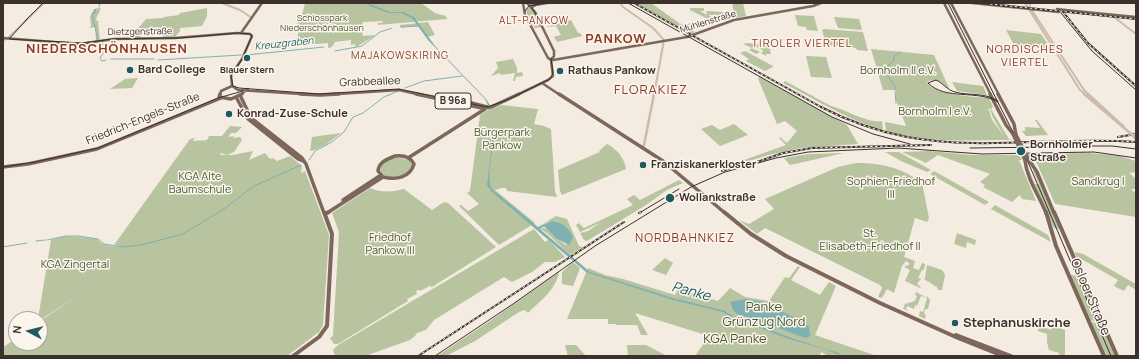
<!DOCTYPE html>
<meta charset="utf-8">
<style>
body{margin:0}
#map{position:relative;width:1139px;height:359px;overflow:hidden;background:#f4ebe1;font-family:Manrope,sans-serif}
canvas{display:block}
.frame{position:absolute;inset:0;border:4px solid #3b302b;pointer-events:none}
.north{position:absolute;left:8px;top:311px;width:40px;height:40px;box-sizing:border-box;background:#fbf5ee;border:1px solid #aea6a0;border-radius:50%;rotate:277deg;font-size:11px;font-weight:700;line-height:16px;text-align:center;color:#3b302b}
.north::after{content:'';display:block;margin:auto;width:14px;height:18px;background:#1f5a5e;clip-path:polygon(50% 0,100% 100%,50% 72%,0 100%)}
</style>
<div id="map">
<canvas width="1139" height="359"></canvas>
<div class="frame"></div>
<div class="north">N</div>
</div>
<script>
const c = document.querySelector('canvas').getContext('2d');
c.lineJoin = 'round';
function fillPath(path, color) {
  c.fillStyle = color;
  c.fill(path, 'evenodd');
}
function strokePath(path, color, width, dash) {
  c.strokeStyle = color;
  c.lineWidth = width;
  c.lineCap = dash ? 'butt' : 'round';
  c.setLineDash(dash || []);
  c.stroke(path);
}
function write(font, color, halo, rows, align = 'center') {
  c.font = font + ' Manrope,sans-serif';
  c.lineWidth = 3;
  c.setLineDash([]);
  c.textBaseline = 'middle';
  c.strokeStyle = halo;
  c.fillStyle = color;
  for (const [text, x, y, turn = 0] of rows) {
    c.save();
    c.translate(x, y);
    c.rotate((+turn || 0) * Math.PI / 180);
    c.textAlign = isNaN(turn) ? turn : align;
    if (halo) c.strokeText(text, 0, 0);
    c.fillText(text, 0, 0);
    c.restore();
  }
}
const green = new Path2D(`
 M305,3H421L435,13L446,16L447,19L378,25V23H382L383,21L363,22L362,25H364V31L362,32L363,36L376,35L358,46L355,47V44L351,45V40L335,42L332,47L328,48V43L295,46L300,26L296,24L301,20Z
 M635,3H651L679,23L695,32L691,34Z
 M732,3H743L746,16L735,18Z
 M101,8L96,19L97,21H99L98,23L100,40L96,41L95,27L89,28L91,26L90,17L94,9Z
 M207,8V16L202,26L180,28V31L175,37L162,38L165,31H161L160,28L155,27L148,34H144L139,38H132L134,37L132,36L146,19L163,18L164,17L179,15L180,13Z
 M527,8H530L535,14L541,27L535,28L528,18L526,10Z
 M690,8H704V11H700L707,15L706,11L723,12L724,15H708L716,19L712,21L690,10Z
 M795,15L814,16L818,31L807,30L806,27L798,26Z
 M834,17L859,19L862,30L838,28Z
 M571,20L578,33H580L582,36L557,42L554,37L550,38L561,35L556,26L545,27Z
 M428,22L435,35L427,37L420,26L400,27V25Z
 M824,29L863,32L868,51L857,50L856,48L829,45L826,44L822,30Z
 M1006,30L1041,34L1051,49L1014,45Z
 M747,43L769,45L771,54H766V56L761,53L764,51L754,46L752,48L760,52L756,54L749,50L752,48L743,44Z
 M871,49L934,55L950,90C943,85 940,79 929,81L927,82C933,95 975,97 989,98L993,107L987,110H989L992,120L1004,136L993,118L990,109L991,108L993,107L991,109L1009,139L1013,140C971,140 927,144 886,131L885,122L906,126L896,100V90H883Z
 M745,51L773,66V67L765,71L746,61L749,59L740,53Z
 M806,56L826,57L832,78L811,77Z
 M513,59L517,68V73L522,72L523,76L516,77L515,81H513L515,73L501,75L500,73L491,76L498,68L496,62Z
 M760,77L847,125L858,144L801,148L769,155L732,166L730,165L786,145L779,138L780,137L787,143L797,131L785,121L777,124L759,81L758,78Z
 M138,78L132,88L110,89L125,79Z
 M785,81L831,106C845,109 868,124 882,121L883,130C845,119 817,100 783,83Z
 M952,82L983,86L987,95L957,91Z
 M501,105L538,109L534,124L544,126L551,129L555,191L557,197L507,191L506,188H501L495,190L535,223L499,245L459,206L461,205L468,211L479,204L467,193L470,191L480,115L489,109Z
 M1035,120H1037L1048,135L1026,136L1022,131H1025V127L1040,128Z
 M734,124L748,135L720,146L701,129L712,125L720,130Z
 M230,126L242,127L236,133H231L228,137L234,136L233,138L240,137L242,140L234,152L227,155L221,153L220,155H233L253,151L249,160L265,153L270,159L273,158L277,161L290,156L302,166L301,173L305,171L329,235L323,325L319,332L287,356H3V347L16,339V343H40V321L82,293L40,320L38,319L51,240L66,236L79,237L97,239L101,243L110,246L124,247L114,245L190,139L195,138L193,141L207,140L209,136H222Z
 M341,133C332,140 322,149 310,151L312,137Z
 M607,144C616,148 625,159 626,169L562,195L560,191L558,170L600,152L599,151Z
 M930,151L971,155H1020L1022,160H1019L1036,201L1022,199L1020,195L1012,202L983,187L985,185L980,182L990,174L938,155L926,163L902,152Z
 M885,152H899L931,170L927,172L903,162Z
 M844,153L790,165L784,158L809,154Z
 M1090,153L1119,156L1136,161V172L1129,173L1136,179V189H1131L1136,194V217L1055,204L1035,159H1031L1028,154Z
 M396,157L409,160L412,163C411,178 393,178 383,175L380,170L383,162Z
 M856,163C873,163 890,165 906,173C912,175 916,181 922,183L929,218L927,222L915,218L904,257L915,261L913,268L919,270L922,263L925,264L924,270H922L918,278L921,279L917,284L921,287L920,288L905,281L910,270L904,267L910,264L906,261L902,266L894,293L887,289L882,298L878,297L882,288L880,285L765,228L757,234L739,220L749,224L774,209L765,199L838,167Z
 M1027,170H1029L1035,184H1039L1033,171H1036L1061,229L1054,228Z
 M934,171L989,202L985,205L930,174Z
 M679,180L683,183L667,190L646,205L587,241L584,240L580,233L588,231L600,223L580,232L576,225L579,223L584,228L633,205L627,199L634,195L640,200Z
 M370,188C381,193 393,192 404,189L432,210L444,202L448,203L496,247L432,287L430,286L420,291L419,290L416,291L417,294L407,299L408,301L338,344H334L330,338L333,336L339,232L332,213Z
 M995,205L1048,235L1051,242L991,209Z
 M556,216L567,219L579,246L583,247L570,255L548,234L538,227ZM556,221C564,227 569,228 573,237L566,245L557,239L548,229L539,227L548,222Z
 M534,229L545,242L548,240L550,241L565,257L555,262H545L532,272L512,282L504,277L434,320L426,330L417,333L415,336L410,340L365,356H335L333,350L338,345Z
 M957,233L976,240L975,245L967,242L966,248L954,244Z
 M1075,252L1083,254L1136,284V290L1128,285L1124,291L1114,286L1118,280L1076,256Z
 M665,258L673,263L666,275L652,270Z
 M573,262L580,268L573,286L562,284V272Z
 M927,265L942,270L945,275L942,290H937L938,288L924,279L922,281L925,278Z
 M798,266L800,267L791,280L820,295L829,282L836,286L815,335L877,356H828L821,352L820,356H695L709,336L635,313L648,335H641L637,325H616V324H608V319H567L588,268L605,275L623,279L675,295L680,285L687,288L686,289L687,292L718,301L730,288L745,297L769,301L785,277L789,278Z
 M559,272C556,290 540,301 528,313L525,310L519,312L475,341L448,355L437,356L490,321Z
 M1070,275L1080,276L1101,323L1090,320Z
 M916,292L927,298V296L930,300L928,309H925L924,314L926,315L925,319L919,316L920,311L923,312L927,298L921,296L917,306L915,305L914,309L907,306L906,309L909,311L903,309L905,304L915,301L917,296L915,295Z
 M1091,322L1102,324L1116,356H1105Z
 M1038,325L1051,330L1052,325L1065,330V356H1059V353L1049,350L1047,342V334L1038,331Z
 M566,345H576L586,356H568L565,346Z
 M627,345H646L667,356H628Z`);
const water = new Path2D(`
 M367,3L390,12H403L414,17L435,46L486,99L490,105H488L485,99L428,40L412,18L401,13H388L370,6Z
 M493,136H495C493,149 485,181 493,190L538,227L552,221C562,222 569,228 573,237L569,245L557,239L545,227H542L540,229L590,272L676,299V301L586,272L491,191L487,185Z
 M677,299L725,311L737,319L750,322L794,339L839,353V355L825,349L789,339L750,324L736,321L723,312L677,301Z
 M745,299L763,302L805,323L809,327L810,336L806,338L800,336L757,320L737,314L733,310L730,302Z`);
const stream = new Path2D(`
 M99,7L100,3
 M96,9L94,11L96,12L92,14L98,40
 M401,27H403
 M403,27L419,26
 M99,43L108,46L100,58L102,61L106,60
 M335,51L362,46L380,32L392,28
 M246,55L324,47
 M111,59H154
 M158,60L241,55
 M888,66L886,73L896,88L895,90
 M888,66L894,60V56L901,52
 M405,88L424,81L462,76
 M895,91L896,103
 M309,160L315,151L332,142L344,132L353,117L363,113L384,97L398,91
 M47,240L66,236H78L98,239L104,244L122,247L141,245L183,234L224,209L254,186L301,165
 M36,241L45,240
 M3,247L27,243`);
const minorFar1 = new Path2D(`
 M222,3L240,10L252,18
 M620,3L623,7L653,28L664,40L654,95
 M1025,3L1080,90L1086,95
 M1029,3L1031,9L1084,90L1089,95
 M1110,14L1136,34
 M3,40L7,39L44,3`);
const minor = new Path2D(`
 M1084,94L1130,133
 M1088,94L1124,127
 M642,147L644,145L654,94`);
const majorFar2 = new Path2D(`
 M523,3L525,15L548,58L551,60
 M944,3L991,95
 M951,3L999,95
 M972,3L1059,12
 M529,6L547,3
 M1065,10L1136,17
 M241,33L262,3
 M3,38L80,44L114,39L175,38L237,33L250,34L252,36L242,59L231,75L232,86
 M553,60L687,37L734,20L813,6L821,3
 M542,83L560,95
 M232,86L238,90L317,95
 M220,95L221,91L232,86
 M240,95L248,89
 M323,95L399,90L421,95
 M517,95L548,80L553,76L551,60L554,56V51L535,12L527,3`);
const majorFar1 = new Path2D(`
 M300,94L320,95L339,94
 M416,94L482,108L491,107L519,94
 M559,94L663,161L725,213
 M990,94L1006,125L1013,134
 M998,94L1014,124L1016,135
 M240,95L251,118L302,158L306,164L324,213
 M219,97L231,99L242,94
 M219,97L220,94
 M236,97L248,119L298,159L303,161
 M464,101L487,107
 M395,156C403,155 410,156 414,164C410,178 396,180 383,177L378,171C379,162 387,159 395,156Z
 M408,158L485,109
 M1025,160C1027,180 1039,195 1046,213
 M1029,160L1037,172L1054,213
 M3,167L28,164L97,149L221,98
 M343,200L381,175
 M327,213L383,177`);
const major = new Path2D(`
 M724,212L751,234L786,256L880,303L958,338L1003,356
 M1046,212L1056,246L1104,356
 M1054,212L1117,356
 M325,214L329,212
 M956,335L1011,356
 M293,356L319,337L327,326L332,234L324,212`);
const tram = new Path2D(`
 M628,3L832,117L873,134L910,144
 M948,3L1028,162L1111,356
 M975,3L1136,19
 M536,5L532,8L541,24
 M525,11L529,6L546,3
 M1061,13L1092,51L1136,90
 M28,18L9,39L82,43L112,39L180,38L238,33L250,34L252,36L242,59L231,76L233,86L239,88L318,94L399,89L487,107L505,101L550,79L553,73L551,58
 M25,21L43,3
 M998,101C985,92 969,96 955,92C947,90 943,83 936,80L928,83C946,101 977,89 998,102
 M1076,146H1112L1136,149
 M970,148L1054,147
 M3,167L35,162L98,148L218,98L243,91
 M641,212L679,189
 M435,356L513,304L595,246L691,187L725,172L776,158L808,152L898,148L982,154L1094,152L1136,158`);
const rail = new Path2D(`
 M634,3L821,107C848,121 877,131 907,137C983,151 1060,136 1136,142
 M980,3L1136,19
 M1064,13L1088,43L1136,86
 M1118,137L1136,134
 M757,162L783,153L812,148L931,145
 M722,171L734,167
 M639,213L641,212
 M418,356L624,222`);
const minorBridge = new Path2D(`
 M1130,133L1136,139`);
const majorBridgeFar1 = new Path2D(`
 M1057,9L1065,10`);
const majorBridge = new Path2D(`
 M1013,134L1025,160
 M1016,135L1029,160`);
const markers = [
 [247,58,4,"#1f5a5e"],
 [130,70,4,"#1f5a5e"],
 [560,71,4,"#1f5a5e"],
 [229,114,4,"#1f5a5e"],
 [1021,151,5,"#1f5a5e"],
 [643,165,4,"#1f5a5e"],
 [670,198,5,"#1f5a5e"],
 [955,323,4,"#1f5a5e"]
];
const farParknames = [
 ["Schlosspark",322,18],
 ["Niederschönhausen",322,28]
];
const farStreetnames = [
 ["Mühlenstraße",708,22,-17],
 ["Dietzgenstraße",140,32,-1]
];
const farPoinames = [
 ["Blauer Stern",247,70]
];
const farNeighbourhoodnames = [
 ["ALT-PANKOW",534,21],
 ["MAJAKOWSKIRING",400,56]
];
const farWaternames = [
 ["Kreuzgraben",284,44,-6]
];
const shields = [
 [453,101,36]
];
const shieldNames = [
 ["B 96a",453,101]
];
const farQuarternames = [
 ["TIROLER VIERTEL",802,44],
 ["NORDISCHES",1025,50],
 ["VIERTEL",1025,63]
];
const poiNames = [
 ["Bard College",138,70],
 ["Rathaus Pankow",568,71],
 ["Konrad-Zuse-Schule",237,114],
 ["Bornholmer",1030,145],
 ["Straße",1030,158],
 ["Franziskanerkloster",651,165],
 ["Wollankstraße",679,198]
];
const parkNames = [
 ["Bornholm II e.V.",898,71],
 ["Bornholm I e.V.",935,112],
 ["Bürgerpark",502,133],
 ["Pankow",502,146],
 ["KGA Alte",200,177],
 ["Baumschule",200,190],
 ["Sophien-Friedhof",891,182],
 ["III",891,195],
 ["Sandkrug I",1098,182],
 ["St.",870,234],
 ["Elisabeth-Friedhof II",870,247],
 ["Friedhof",390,238],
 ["Pankow III",390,251],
 ["KGA Zingertal",75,265]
];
const streetNames = [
 ["Grabbeallee",370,82,-2],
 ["Friedrich-Engels-Straße",143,119,-22]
];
const neighbourhoodNames = [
 ["NORDBAHNKIEZ",685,239]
];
const farDistrictnames = [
 ["PANKOW",616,39],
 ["NIEDERSCHÖNHAUSEN",107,49]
];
const quarterNames = [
 ["FLORAKIEZ",651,90]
];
const nearStreetnames = [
 ["Osloer Straße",1090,297,67]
];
const nearParknames = [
 ["Panke",764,307],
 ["Grünzug Nord",764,322],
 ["KGA Panke",735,339]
];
const nearPoinames = [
 ["Stephanuskirche",963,323]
];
const nearWaternames = [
 ["Panke",691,292,15]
];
fillPath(green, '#b8c4a0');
fillPath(water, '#7fb0b2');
strokePath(stream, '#7fb0b2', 1);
strokePath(minorFar1, '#cdbbac', 2);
strokePath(minor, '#cdbbac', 2.5);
strokePath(majorFar2, '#7d675c', 2.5);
strokePath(majorFar1, '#7d675c', 3.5);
strokePath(major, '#7d675c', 4);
strokePath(tram, '#3b302b', 1);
strokePath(rail, '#3b302b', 2);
strokePath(rail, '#fbf5ee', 1, [2.5]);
strokePath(minorBridge, '#cdbbac', 2.5);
strokePath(majorBridgeFar1, '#7d675c', 2.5);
strokePath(majorBridge, '#7d675c', 3.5);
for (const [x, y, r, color] of markers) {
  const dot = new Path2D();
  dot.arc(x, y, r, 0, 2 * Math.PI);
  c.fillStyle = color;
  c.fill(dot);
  strokePath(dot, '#fbf5ee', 1.5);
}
write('9px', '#4a5a2e', '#fbf5ee', farParknames);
write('9px', '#3b302b', '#fbf5ee', farStreetnames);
write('bold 9px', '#3b302b', '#fbf5ee', farPoinames);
c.letterSpacing = '1px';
write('10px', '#8c3b22', '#fbf5ee', farNeighbourhoodnames);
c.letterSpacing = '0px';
write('italic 10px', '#1f5a5e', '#fbf5ee', farWaternames);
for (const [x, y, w] of shields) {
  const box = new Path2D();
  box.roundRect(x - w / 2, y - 8, w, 16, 3);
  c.fillStyle = '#fbf5ee';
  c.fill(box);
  strokePath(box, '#3b302b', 1);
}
write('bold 10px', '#3b302b', null, shieldNames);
c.letterSpacing = '1px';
write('11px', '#8c3b22', '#fbf5ee', farQuarternames);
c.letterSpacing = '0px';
write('bold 11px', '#3b302b', '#fbf5ee', poiNames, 'left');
write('11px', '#4a5a2e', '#fbf5ee', parkNames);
write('11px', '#3b302b', '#fbf5ee', streetNames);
c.letterSpacing = '1px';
write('12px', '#8c3b22', '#fbf5ee', neighbourhoodNames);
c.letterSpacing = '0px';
c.letterSpacing = '1px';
write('bold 13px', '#8c3b22', '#fbf5ee', farDistrictnames);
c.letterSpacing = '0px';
c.letterSpacing = '1px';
write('13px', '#8c3b22', '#fbf5ee', quarterNames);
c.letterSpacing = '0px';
write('13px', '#3b302b', '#fbf5ee', nearStreetnames);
write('13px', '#4a5a2e', '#fbf5ee', nearParknames);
write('bold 13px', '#3b302b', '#fbf5ee', nearPoinames, 'left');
write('italic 14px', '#1f5a5e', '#fbf5ee', nearWaternames);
</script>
